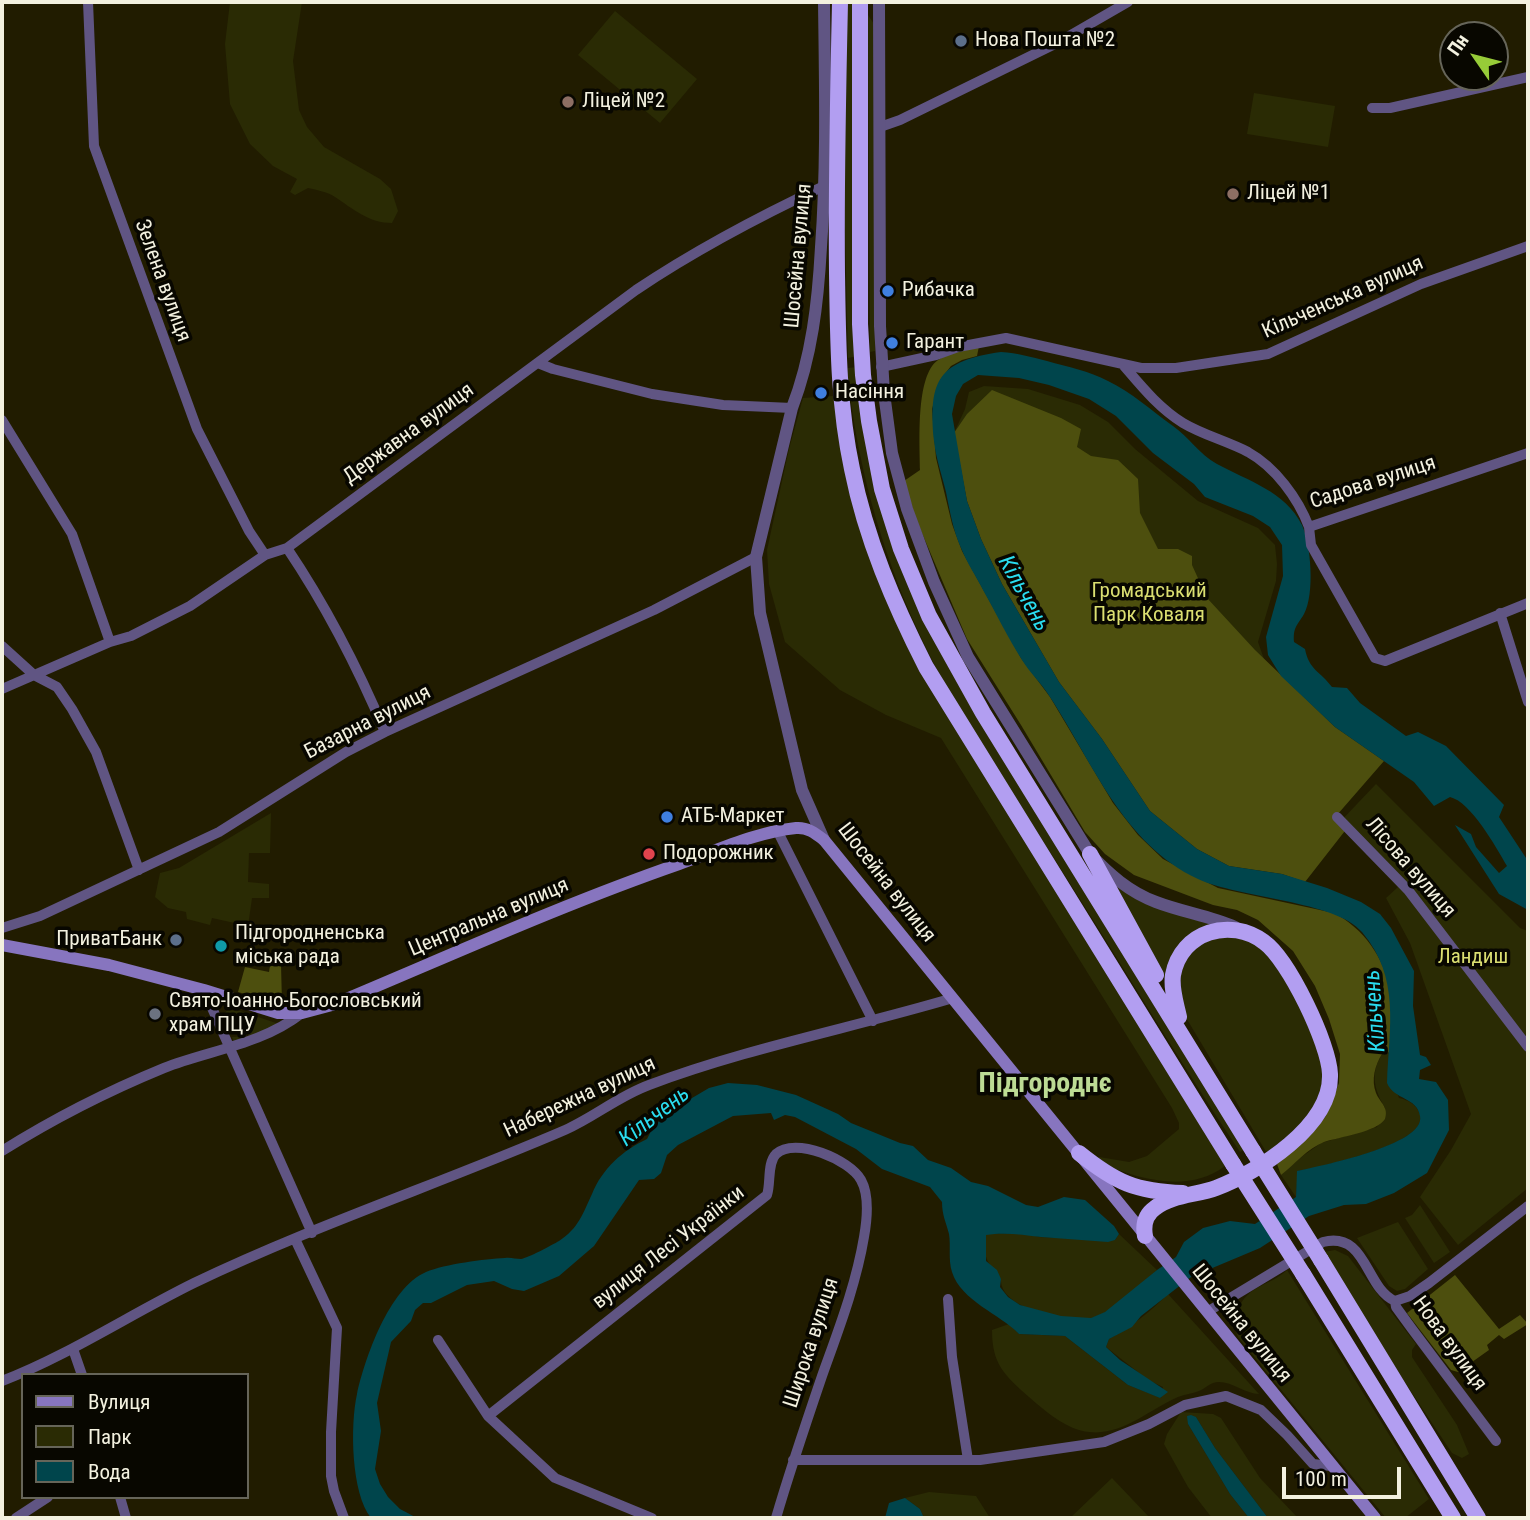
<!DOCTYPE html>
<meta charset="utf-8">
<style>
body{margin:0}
#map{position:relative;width:1530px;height:1520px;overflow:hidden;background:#211c00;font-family:"Roboto Condensed",sans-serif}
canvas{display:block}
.frame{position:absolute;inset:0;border:4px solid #f3f1df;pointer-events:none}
.legend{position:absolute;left:21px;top:1373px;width:228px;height:126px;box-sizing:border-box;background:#080700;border:2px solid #666559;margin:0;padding:9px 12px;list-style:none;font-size:21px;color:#f3f1df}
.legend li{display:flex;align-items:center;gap:14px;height:35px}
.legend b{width:35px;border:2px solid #666559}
.north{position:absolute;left:1439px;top:21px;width:70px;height:70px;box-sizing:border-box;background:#080700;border:2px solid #666559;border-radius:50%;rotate:305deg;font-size:19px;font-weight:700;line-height:28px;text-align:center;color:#f3f1df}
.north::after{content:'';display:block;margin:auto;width:24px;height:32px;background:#97cc38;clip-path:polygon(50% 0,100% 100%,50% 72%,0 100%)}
.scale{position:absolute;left:1282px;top:1467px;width:119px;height:32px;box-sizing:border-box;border:4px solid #f3f1df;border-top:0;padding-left:9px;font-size:21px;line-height:24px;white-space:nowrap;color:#f3f1df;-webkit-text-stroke:5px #080700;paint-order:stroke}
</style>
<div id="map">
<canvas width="1530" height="1520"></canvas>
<div class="frame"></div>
<ul class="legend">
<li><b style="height:9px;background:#8775bf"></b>Вулиця</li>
<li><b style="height:19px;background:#2a2b04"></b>Парк</li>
<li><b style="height:19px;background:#00454c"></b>Вода</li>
</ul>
<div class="north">Пн</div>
<div class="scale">100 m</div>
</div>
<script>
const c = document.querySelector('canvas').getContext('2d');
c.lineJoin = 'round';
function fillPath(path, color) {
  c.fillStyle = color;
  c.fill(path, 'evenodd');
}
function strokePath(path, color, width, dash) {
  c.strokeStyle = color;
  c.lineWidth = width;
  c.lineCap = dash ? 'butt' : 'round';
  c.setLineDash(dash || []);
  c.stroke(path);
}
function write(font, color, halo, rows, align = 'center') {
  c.font = font + ' "Roboto Condensed",sans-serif';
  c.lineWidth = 7;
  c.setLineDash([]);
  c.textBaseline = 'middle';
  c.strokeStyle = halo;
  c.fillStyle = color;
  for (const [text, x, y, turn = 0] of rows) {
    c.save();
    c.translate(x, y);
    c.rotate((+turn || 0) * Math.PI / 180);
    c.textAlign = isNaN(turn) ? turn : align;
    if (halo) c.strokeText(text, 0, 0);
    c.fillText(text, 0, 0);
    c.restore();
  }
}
const green = new Path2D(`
 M230,2H302L293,61L299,110L307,127L324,147L380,179L391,189L398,211L392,223C369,223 353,209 335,197C328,192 317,190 308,188L295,195L290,192L297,179L273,166L250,144L230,104L225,44Z
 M845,2H856L858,356L848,358L845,228Z
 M615,11L697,79L660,123L578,55Z
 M868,15L874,24L875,351L870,352Z
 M1254,93L1335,106L1328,147L1247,134Z
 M858,367L903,566L1244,1150L1240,1152C1179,1061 1123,966 1064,874C1016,796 957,716 919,633C880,548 856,461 847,368Z
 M984,386L1028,389L1080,405L1108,422L1135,449L1198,501L1258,528L1275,545L1277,564L1276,581L1258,642L1264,659L1271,666L954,433L965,409L969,392Z
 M833,396L840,435L879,580L1072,916L1225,1166C1188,1194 1139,1179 1100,1163L1099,1157L1129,1162L1147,1156L1179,1129V1123L1172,1108L941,738L886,715L840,690L785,642L769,584L767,550L789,449L803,398Z
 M1376,784L1520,928L1528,931V1188L1458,1245L1420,1197L1451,1150L1471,1114L1410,943L1386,898L1398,887L1338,824Z
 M271,813L270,853H249L248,882L269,884V898H252L248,926L212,918L210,925L187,919L186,912L168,908L155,897L160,873L179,868Z
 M1103,876L1143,903L1217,926H1210L1168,985Z
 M1238,935L1262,948L1286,975L1323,1060L1326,1073L1313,1112L1268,1155L1185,1016L1178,997L1181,963L1202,941Z
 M228,1010L240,1011L279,1024L235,1045L232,1037L248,1036L247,1029L230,1034L222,1015Z
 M1390,1052L1388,1066L1399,1098C1408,1100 1416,1104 1420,1114C1429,1140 1349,1159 1330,1164C1320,1167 1309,1169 1298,1171L1296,1197L1281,1175L1293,1163L1321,1143L1377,1127L1385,1108C1374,1089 1370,1074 1382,1054Z
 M1420,1205L1450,1252L1434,1263L1405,1218L1412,1215Z
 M1398,1222L1428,1269L1405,1289L1397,1291L1389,1286L1357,1238Z
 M1025,1233L1039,1237L1115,1240L1119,1234L1157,1270C1142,1284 1112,1313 1092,1318C1069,1324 999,1309 1001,1279C986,1261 983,1258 986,1234Z
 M1335,1250L1348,1256L1416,1344L1412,1350V1357L1457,1425L1469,1454L1462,1458L1452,1453L1380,1345L1324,1252Z
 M1287,1270L1429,1499L1405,1518H1386L1238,1337C1234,1328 1233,1320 1237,1311C1249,1283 1269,1287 1287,1270Z
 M1168,1294L1259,1394C1244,1394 1228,1378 1213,1383C1208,1385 1204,1389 1199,1391C1192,1394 1185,1394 1178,1397C1150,1409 1122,1436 1089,1432C1067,1430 1045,1411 1029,1397C1004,1375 992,1364 992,1330L1009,1324L1019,1334L1065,1336L1128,1385L1161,1398L1163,1387L1148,1380L1106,1347L1109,1339C1131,1327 1150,1312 1168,1294Z
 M1181,1412L1213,1414L1221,1418L1260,1478L1298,1518H1268L1215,1448L1196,1417L1188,1424L1230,1494L1249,1518H1212L1188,1487L1164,1444L1167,1434Z
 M1112,1478L1150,1518H1070Z
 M929,1492L976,1496L990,1518H924L920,1509L905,1498Z`);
const forest = new Path2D(`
 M979,346L977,356L962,360L951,366L941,379L932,409L936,458L952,524L962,551L1021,658L1050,697L1113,803L1138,835L1163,859L1218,888L1334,913C1363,928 1385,958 1390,991C1393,1011 1390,1032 1390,1052L1382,1054C1375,1065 1371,1080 1376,1093C1380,1103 1389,1107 1385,1119C1377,1132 1339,1137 1324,1142C1307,1149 1295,1164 1281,1175L1277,1164L1315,1130L1326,1116L1339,1083L1340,1054L1329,1019L1315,986L1293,951L1258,920L1237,910L1213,905L1134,875L1105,854L1085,832L1021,725L967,639L916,519L904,481L920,470C920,445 915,376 938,360C948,353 967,350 979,346Z
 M992,390L1061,418L1081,429L1077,447L1091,456L1118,460L1138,479L1140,513L1158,549H1178L1192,556V565L1207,598L1255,650L1335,727L1384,761L1337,815L1348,827L1305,882L1282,874L1229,866L1197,849L1150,811L1102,739L1059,682L1002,584L981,539L967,501L954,433L967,414Z
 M281,964L282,1003H276L238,992L245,967L269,972L270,966Z
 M1455,1275L1499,1329L1520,1315L1528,1324L1504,1339L1499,1335L1487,1345L1489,1350L1458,1372L1451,1370L1407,1313Z`);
const water = new Path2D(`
 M1001,352C1018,353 1031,357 1047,361C1068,367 1089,371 1108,381C1131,392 1152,411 1173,426C1189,437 1199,454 1217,464C1248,481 1285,491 1302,525C1311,544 1315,594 1304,614C1297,626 1293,627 1294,642L1305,649C1309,670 1320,671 1332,687L1347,688L1360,703L1406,736L1418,732L1446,746L1504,805L1499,817L1528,861V910L1499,894L1455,825L1471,834L1476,847L1499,873L1507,866C1496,847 1471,802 1450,797L1434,806L1414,782L1335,727L1281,676L1268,655L1266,637L1283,576L1282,545L1270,527L1253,516L1205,497L1194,484L1153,453L1116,416L1089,399L1049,385L1019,378L978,375L963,384L956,396L952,414L967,501L981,539L1002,584L1059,682L1102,739L1150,811L1197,849L1229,866L1282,874L1327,888L1361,902L1380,914L1391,928L1414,971L1413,1006L1420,1055L1426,1057L1431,1065L1420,1070L1419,1079L1436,1082L1448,1100L1449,1130L1427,1173L1394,1193L1366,1204L1344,1205L1309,1216L1260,1248L1191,1277L1141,1316L1132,1327L1109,1339L1106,1347L1120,1360L1168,1392L1160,1398L1128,1385L1065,1336L1019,1334C1000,1314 961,1301 952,1272C948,1259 951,1246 949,1234C946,1222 942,1215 942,1202L930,1187L882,1169L856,1149L795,1117L785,1115L774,1120L771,1113L733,1116L678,1145L667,1155L661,1173L654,1179L639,1180L594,1246L559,1276L524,1291L512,1289L494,1281L467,1285L431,1303H423L415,1310L411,1321L391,1342L377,1403L381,1431L375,1469L380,1484L388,1497L400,1509L417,1518H371C351,1493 350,1425 357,1394C365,1358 389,1288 426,1272C445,1264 485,1259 505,1258C510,1257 516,1259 521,1259C528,1258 552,1245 559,1241C579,1228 583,1213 592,1194C602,1169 623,1150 647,1139L653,1127L670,1111L709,1088L728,1083L757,1085L796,1095L838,1114L851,1123L900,1143L913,1146L928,1160L951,1168L971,1182L988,1186L1026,1205L1038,1207L1064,1197L1085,1200L1114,1226L1119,1234L1115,1240L1108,1242C1086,1240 1063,1239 1041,1237C1023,1235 1005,1232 986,1235V1261L997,1270L1001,1279L1000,1287L1008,1297L1020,1305L1061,1316L1091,1318L1105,1312L1157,1270L1176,1257L1184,1242L1203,1228L1230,1221L1255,1224L1296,1197L1297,1171C1319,1166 1426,1145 1420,1116C1417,1097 1394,1100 1387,1083C1389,1028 1401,978 1362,932C1336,901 1239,898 1198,879C1123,844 1093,763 1050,697C1042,684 1030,673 1022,660C1008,638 996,613 983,590C976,576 967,563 961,548C953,530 950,512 946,492C942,475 936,459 934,441C928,379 939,361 1001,352Z
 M1191,1415L1196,1417L1215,1448L1268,1518H1249L1230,1494L1188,1424L1187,1416Z
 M905,1498L920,1509L924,1518H885L889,1503Z`);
const minor = new Path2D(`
 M88,2L94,146L197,429L249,531L265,555
 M1372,108H1390L1528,77
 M880,127L900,120L1057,43L1128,2
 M538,363L553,369L652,394L723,405L792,408
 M1124,366C1142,387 1159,408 1183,423C1203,435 1227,441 1248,452C1275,467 1298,498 1309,527L1528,453
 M881,367L936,355L958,347L1006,338L1141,368H1176L1268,354L1421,284L1528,246
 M2,420L72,534L110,642
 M1309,527L1311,545L1375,658L1385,661L1528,603
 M287,548C326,606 358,668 385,732
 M1500,613L1528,702
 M2,646L34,675L57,687L72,709L96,752L139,870
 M2,689L110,642L131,636L190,606L265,555L287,548L636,290C697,249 760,216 826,185
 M1337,817L1408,890L1528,1047
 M778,832L873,1021
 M2,928L40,916L219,832L346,752L385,732L654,610L756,557
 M204,990L312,1233
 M2,1151C53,1119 108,1091 164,1068C210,1050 261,1045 302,1013
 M295,1239L337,1328L331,1432V1476L334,1491L344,1518
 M948,1299L952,1357L968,1460
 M1207,1312L1323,1242C1367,1231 1365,1288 1395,1301
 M438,1340L488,1416L555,1478L652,1518
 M73,1349L82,1375
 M2,1381C69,1355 129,1315 194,1283C315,1225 442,1183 565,1130C594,1117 619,1096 649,1085C747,1048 852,1028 953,998
 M488,1416L767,1195C771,1183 767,1163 776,1154C795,1136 850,1160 861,1180C870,1196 867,1220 864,1237C856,1285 838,1331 822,1376C806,1423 790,1470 776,1518
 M1496,1441L1412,1329L1396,1307L1395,1301L1410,1296L1429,1283L1528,1206
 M793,1460H980L1104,1442L1149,1424L1185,1405L1226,1396L1261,1410L1287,1435L1313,1464L1331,1466
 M120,1497L126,1518
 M16,1518L48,1497`);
const tertiary = new Path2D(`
 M879,2L880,326L884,393L892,453L907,509L934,582L968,657L1090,854C1109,874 1129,892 1156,902C1182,912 1210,916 1235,927
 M824,840L802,790L760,613L756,557L792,408C812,356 818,302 821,247C827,165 825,84 824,2`);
const secondary = new Path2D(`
 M2,945L109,965L204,990L278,1013H302L332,1005C447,957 561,905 679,864C716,851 756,832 796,828C807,827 815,833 824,840L1375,1518`);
const trunk = new Path2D(`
 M840,2C838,92 836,183 837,273C838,339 838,404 852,469C866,539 894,604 926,667L1233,1164
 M860,2V324L863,375L869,421L882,489L901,549L929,616L983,713L1253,1151
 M1090,854L1156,975
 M1079,1153C1115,1182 1136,1192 1183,1193
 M1145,1236C1143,1225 1145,1215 1155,1208C1171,1195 1197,1195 1216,1188C1258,1172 1332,1126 1330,1074C1329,1044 1289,960 1264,942C1231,917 1181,931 1173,975C1171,989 1176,1003 1179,1017
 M1321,1260L1478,1518
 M1303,1274L1453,1518`);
const trunkBridge = new Path2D(`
 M1253,1151L1321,1260
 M1233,1164L1303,1274`);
const markers = [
 [961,41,7,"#5c6f8a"],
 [568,102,7,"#8d6e63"],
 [1233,194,7,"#8d6e63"],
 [888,291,7,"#3f7fe0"],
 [892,343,7,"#3f7fe0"],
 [821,393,7,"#3f7fe0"],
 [667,817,7,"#3f7fe0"],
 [649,854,7,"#e0444e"],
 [176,940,7,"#5c6f8a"],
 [221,946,7,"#0f9aa8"],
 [155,1014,7,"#6b7280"]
];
const poiNames = [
 ["Нова Пошта №2",975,41],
 ["Ліцей №2",582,102],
 ["Ліцей №1",1247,194],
 ["Рибачка",902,291],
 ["Гарант",906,343],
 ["Насіння",835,393],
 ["АТБ-Маркет",681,817],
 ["Подорожник",663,854],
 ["Підгородненська",235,934],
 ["міська рада",235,958],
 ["ПриватБанк",162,940,"right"],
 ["Свято-Іоанно-Богословський",169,1002],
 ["храм ПЦУ",169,1026]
];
const streetNames = [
 ["Шосейна вулиця",799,256,-85],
 ["Зелена вулиця",162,281,70],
 ["Кільченська вулиця",1343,298,-24],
 ["Державна вулиця",409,434,-36],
 ["Садова вулиця",1373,483,-18],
 ["Базарна вулиця",368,723,-27],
 ["Лісова вулиця",1410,868,49],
 ["Шосейна вулиця",886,883,52],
 ["Центральна вулиця",489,918,-23],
 ["Набережна вулиця",580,1098,-25],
 ["вулиця Лесі Українки",669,1248,-38],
 ["Шосейна вулиця",1241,1324,51],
 ["Широка вулиця",812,1343,-72],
 ["Нова вулиця",1449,1344,54]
];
const parkNames = [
 ["Громадський",1149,592],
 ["Парк Коваля",1149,616],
 ["Ландиш",1473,958]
];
const waterNames = [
 ["Кільчень",1023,594,61],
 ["Кільчень",1376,1011,-94],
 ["Кільчень",655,1117,-38]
];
const districtNames = [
 ["Підгороднє",1045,1085]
];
fillPath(green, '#2a2b04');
fillPath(forest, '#4d4f0e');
fillPath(water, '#00454c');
strokePath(minor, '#605583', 10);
strokePath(tertiary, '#605583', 12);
strokePath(secondary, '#8775bf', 12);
strokePath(trunk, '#b29ef1', 16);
strokePath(trunkBridge, '#b29ef1', 16);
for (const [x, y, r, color] of markers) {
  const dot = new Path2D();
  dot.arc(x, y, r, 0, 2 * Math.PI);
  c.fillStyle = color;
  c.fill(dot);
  strokePath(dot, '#080700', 2.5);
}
write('21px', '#f3f1df', '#080700', poiNames, 'left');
write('21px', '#f3f1df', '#080700', streetNames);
write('21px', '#dbdf71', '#080700', parkNames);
write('italic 23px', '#2adcef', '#080700', waterNames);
write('bold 28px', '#bcdb94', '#080700', districtNames);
</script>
